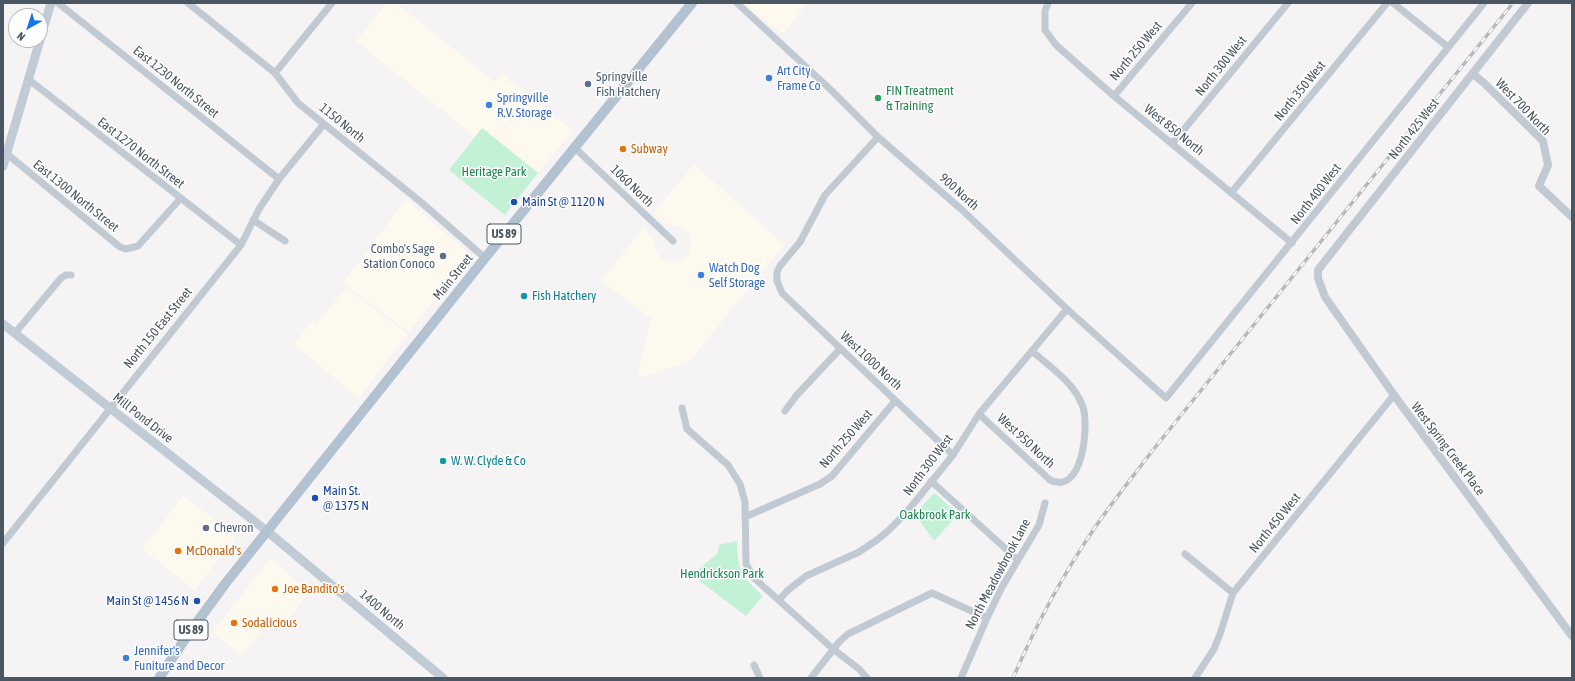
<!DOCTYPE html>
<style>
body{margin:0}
#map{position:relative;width:1575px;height:681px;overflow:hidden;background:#f5f3f3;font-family:"Asap Condensed",sans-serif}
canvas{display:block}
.frame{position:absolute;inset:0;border:4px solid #4a5661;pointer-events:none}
.north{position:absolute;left:8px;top:8px;width:40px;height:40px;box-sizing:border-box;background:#fff;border:1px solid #b7bbc0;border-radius:50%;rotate:219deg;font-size:11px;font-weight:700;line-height:16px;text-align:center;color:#4a5661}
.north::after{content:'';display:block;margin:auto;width:14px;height:18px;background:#1a73e8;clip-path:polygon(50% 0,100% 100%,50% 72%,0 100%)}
</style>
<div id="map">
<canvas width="1575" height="681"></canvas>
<div class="frame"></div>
<div class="north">N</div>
</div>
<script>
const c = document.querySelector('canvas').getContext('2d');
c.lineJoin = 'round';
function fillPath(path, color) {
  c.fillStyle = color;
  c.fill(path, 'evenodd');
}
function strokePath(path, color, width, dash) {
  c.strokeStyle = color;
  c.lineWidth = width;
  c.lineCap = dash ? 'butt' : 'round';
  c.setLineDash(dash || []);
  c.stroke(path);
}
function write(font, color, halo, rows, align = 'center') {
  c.font = font + ' "Asap Condensed",sans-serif';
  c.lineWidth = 3;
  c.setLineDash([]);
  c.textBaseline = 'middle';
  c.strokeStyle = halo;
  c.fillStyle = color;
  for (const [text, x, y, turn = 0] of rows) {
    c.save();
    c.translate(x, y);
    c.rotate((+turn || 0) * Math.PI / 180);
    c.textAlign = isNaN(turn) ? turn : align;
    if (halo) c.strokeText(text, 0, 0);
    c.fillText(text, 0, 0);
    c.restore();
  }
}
const commercial = new Path2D(`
 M387,3H396L495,82L502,74L573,131L538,173L483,128L476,137L356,41Z
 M742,3H807L783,34Z
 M694,164L784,245L690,361L637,379L651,318L601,281L643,228L653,238L656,251L662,259L667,261L674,262L687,256L691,247V242L690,237L685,229L680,226L664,223L653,214Z
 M406,199L467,252L468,257L409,332L343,283Z
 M346,288L408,334L358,398L294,344L312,321L316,324Z
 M183,496L236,536L195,590L142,549Z
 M270,558L310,591L283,625L272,617L242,656L213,632Z`);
const green = new Path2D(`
 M482,128L538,173L505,215L449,170Z
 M933,494H936L958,514L934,541L915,514Z
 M737,541C737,568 742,578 763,596L746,616L701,582L694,573L718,553L719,545Z`);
const minor = new Path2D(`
 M58,3L279,179
 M188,3L275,73L298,103L422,203L485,258
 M737,3L831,90L878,137L961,209L1067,309L1166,398L1484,3
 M1048,3L1045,11V30L1056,45L1114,96L1292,243
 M1393,3L1448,47
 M275,73L332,3
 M28,79L241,245
 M1114,96L1192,3
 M878,137L825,195L800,242L780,266L777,272V281L782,293L953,455
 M1172,144L1288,3
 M575,148L673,241
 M7,154L120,247L126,249L138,246L180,199
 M1231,193L1387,3
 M253,220L285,241
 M15,333L61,278L66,275H71
 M682,408L687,429L728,465L740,484L745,502L746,564L754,578L833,649L859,669L867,678
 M785,411L796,396L840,349
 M979,414L1050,480C1083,496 1089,426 1083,407C1074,382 1051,368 1032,351
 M931,481L1018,560
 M745,517L820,484L832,476L895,401
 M3,543L241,245L259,209L279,179L324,124
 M1185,554L1233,593
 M779,600L787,591L806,576L859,552L877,540L889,530L906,513L953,455L979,414L1067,309
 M754,665L760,678
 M811,678L839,642L848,634L932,593L987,618
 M961,678L987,618L1002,587L1039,525L1045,503
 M1195,678L1214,649L1220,634L1233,593L1394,395`);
const tertiary = new Path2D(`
 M1528,3L1318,270V278L1325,297L1394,395L1572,636
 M1473,74L1484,83L1543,141L1548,165L1539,186L1572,217`);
const secondary = new Path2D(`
 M40,39L51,3
 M3,166L40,40
 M3,324L268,532L443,678`);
const primary = new Path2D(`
 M159,678L187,636L225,584L485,258L692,3`);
const rail = new Path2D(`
 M1013,678C1036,625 1063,574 1096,526C1114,500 1134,475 1153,450L1513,3`);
const markers = [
 [769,78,4,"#3f7fe0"],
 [588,84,4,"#5c6f8a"],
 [878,98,4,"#2e9e5b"],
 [489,105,4,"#3f7fe0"],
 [623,149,4,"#e8710a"],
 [514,202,4,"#1a4fb4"],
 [443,256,4,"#5c6f8a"],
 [701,275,4,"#3f7fe0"],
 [524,296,4,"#0f9aa8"],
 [443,461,4,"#0f9aa8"],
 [315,498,4,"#1a4fb4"],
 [206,528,4,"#5c6f8a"],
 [178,551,4,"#e8710a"],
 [275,589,4,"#e8710a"],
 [197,601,4,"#1a4fb4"],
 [234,623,4,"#e8710a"],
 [126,658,4,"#3f7fe0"]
];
const shields = [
 [504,234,34],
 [191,630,34]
];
const shieldNames = [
 ["US 89",504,234],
 ["US 89",191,630]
];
const streetNames = [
 ["North 250 West",1136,51,-50],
 ["North 300 West",1221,66,-51],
 ["East 1230 North Street",176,82,39],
 ["North 350 West",1300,91,-51],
 ["West 700 North",1523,107,46],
 ["1150 North",342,123,39],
 ["North 425 West",1414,129,-52],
 ["West 850 North",1174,130,39],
 ["East 1270 North Street",141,153,38],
 ["1060 North",632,186,44],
 ["900 North",959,192,42],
 ["North 400 West",1316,194,-52],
 ["East 1300 North Street",76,196,39],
 ["Main Street",453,277,-51],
 ["North 150 East Street",158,328,-51],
 ["West 1000 North",871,361,43],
 ["Mill Pond Drive",143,418,38],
 ["North 250 West",846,439,-49],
 ["West 950 North",1026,441,43],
 ["West Spring Creek Place",1448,449,53],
 ["North 300 West",928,465,-53],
 ["North 450 West",1275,523,-51],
 ["North Meadowbrook Lane",998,574,-62],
 ["1400 North",382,610,40]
];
const shopNames = [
 ["Art City",777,71],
 ["Frame Co",777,86],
 ["Springville",497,98],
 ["R.V. Storage",497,113],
 ["Watch Dog",709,268],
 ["Self Storage",709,283],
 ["Jennifer's",134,651],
 ["Funiture and Decor",134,666]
];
const serviceNames = [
 ["Springville",596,77],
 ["Fish Hatchery",596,92],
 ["Combo's Sage",435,249,"right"],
 ["Station Conoco",435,264,"right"],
 ["Chevron",214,528]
];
const leisureNames = [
 ["FIN Treatment",886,91],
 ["& Training",886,106]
];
const foodNames = [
 ["Subway",631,149],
 ["McDonald's",186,551],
 ["Joe Bandito's",283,589],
 ["Sodalicious",242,623]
];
const parkNames = [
 ["Heritage Park",494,172],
 ["Oakbrook Park",935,515],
 ["Hendrickson Park",722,574]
];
const transitNames = [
 ["Main St @ 1120 N",522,202],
 ["Main St.",323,491],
 ["@ 1375 N",323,506],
 ["Main St @ 1456 N",189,601,"right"]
];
const cultureNames = [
 ["Fish Hatchery",532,296],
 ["W. W. Clyde & Co",451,461]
];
fillPath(commercial, '#fdf9ef');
fillPath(green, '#c3f1d5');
strokePath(minor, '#c1cad2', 7);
strokePath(tertiary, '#c1cad2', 8);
strokePath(secondary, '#c1cbd6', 9);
strokePath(primary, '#b3c2d1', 10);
strokePath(rail, '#b5b8bd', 3.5);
strokePath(rail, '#fff', 2, [6]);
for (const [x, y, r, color] of markers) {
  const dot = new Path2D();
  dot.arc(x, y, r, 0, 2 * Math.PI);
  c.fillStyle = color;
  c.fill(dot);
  strokePath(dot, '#fff', 1.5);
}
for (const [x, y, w] of shields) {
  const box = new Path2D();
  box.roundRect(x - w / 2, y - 10, w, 20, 3);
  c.fillStyle = '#fff';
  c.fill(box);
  strokePath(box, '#4a5661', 1);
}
write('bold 12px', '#4a5661', null, shieldNames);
write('13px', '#4a5661', '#fff', streetNames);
write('13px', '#366cbe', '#fff', shopNames, 'left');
write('13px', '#4e5e75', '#fff', serviceNames, 'left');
write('13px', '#27864d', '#fff', leisureNames, 'left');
write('13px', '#c56008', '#fff', foodNames, 'left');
write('13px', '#17864f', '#fff', parkNames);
write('13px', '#164399', '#fff', transitNames, 'left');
write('13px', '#0d838f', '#fff', cultureNames, 'left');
</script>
